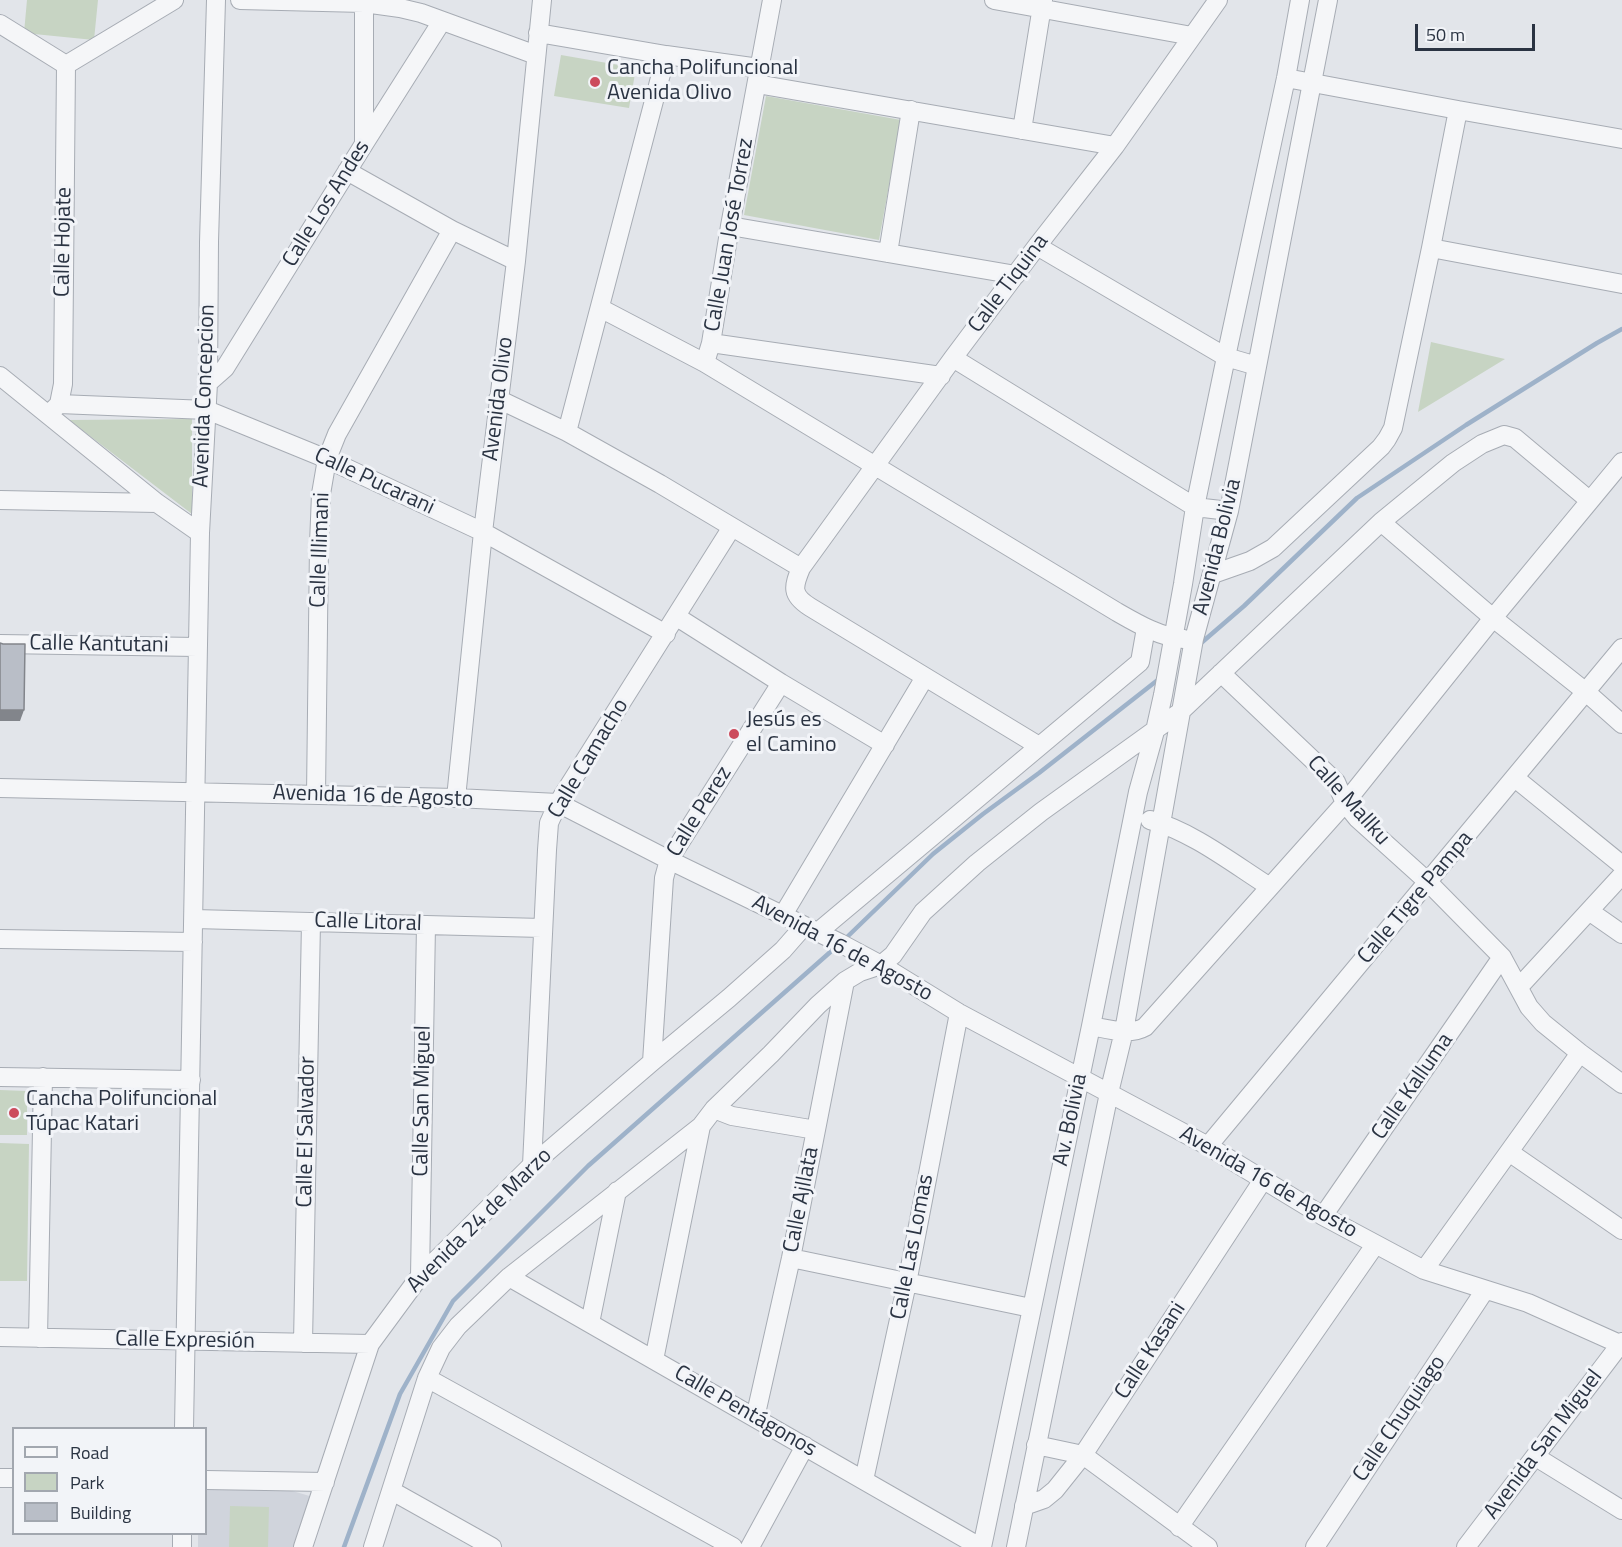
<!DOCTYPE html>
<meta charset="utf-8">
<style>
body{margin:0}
#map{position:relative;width:1622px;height:1547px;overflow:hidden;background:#e2e5ea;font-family:"Titillium Web",sans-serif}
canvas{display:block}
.legend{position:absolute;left:12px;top:1427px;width:195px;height:108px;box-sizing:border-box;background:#f2f4f8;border:2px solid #a2a7af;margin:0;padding:8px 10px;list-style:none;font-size:18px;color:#2a3342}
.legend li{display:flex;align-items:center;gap:12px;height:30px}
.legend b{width:30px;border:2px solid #a2a7af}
.scale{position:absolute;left:1415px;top:24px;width:120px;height:27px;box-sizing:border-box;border:3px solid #2a3342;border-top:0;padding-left:8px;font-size:18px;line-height:21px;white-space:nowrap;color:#2a3342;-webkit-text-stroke:4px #f2f4f8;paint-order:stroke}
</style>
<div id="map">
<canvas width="1622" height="1547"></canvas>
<ul class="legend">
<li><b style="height:8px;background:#f5f6f8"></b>Road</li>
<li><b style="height:16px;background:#c7d4c3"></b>Park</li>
<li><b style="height:16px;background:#b9bec7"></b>Building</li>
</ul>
<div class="scale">50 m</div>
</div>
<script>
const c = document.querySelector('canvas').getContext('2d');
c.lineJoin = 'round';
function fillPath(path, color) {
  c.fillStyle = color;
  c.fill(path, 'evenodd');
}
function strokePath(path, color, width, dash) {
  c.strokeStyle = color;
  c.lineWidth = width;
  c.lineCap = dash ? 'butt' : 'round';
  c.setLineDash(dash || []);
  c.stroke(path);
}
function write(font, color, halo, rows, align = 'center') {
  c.font = font + ' "Titillium Web",sans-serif';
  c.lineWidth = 6;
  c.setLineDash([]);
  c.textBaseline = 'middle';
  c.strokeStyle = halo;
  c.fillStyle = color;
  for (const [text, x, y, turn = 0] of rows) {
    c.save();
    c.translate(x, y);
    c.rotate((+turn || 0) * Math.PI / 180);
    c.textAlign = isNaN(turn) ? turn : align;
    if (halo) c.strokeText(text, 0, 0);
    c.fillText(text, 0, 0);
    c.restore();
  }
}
const built = new Path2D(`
 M206,1489L289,1490L313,1497L297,1547H198V1534H206Z`);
const green = new Path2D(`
 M27,0H98L94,40L24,33Z
 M561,55L636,68L629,108L554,96Z
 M766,96L901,120L879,240L744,215Z
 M1431,342L1505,359L1418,412Z
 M192,419V514L69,420Z
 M0,1090L27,1091V1135H0Z
 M0,1143L29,1144L27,1281H0Z
 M230,1506L269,1507L268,1547H229Z`);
const stream = new Path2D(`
 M1200,644L1244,606L1357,498L1466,425L1597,343L1622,329
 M845,939L933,854L983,814L1039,773L1159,679
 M344,1547L400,1394L453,1301L588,1166L836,947`);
const minor = new Path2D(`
 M240,0L364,3L400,8L421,13L536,55
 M994,0L1192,36
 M0,24L66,65
 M538,33L666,55L759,68
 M66,65L174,0
 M1286,78L1458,110
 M757,84L1115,146
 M1022,130L1043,0
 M364,143V3
 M347,171L452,230L516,261
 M730,226L1016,275
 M1037,246L1226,357L1257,366
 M1431,248L1622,284
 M888,253L911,110
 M600,308L705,363L1117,612C1138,624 1160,637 1184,639
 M711,343L941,376
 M953,358L1195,507L1229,511
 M705,363L711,343L730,226L772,0
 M0,376L157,503L200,533
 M208,383L225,368L364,144L442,21
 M498,399L567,432L660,484L801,568
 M59,404L207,410L327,459L483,532L666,634
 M48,415L59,404L63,384L66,65
 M567,432L666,55
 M0,500L157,503
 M1381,522L1493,618L1586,692L1622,724
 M1213,574L1250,561L1273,548L1381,447L1387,439L1393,428L1431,248L1458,110L1622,139
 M677,617L781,683L885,745
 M0,644L197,647
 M1221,673L1336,782L1345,803L1357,818L1428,882L1502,957L1529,1007L1543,1023L1580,1053L1622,1084
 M1039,746L810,607C791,595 793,587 801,568L953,358L1037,246L1115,146L1218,0
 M1515,778L1622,865
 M0,788L456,798L558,803L669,860L840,943L881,965L959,1013L1208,1146L1323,1216L1424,1270L1528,1303L1622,1345
 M316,795L319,544L321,494L327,459L337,434L452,230
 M456,798L483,532L516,261L542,0
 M1150,820C1193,832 1232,863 1270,887
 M1589,911L1622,934
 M783,915L925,677
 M194,919L542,928
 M818,932L1140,662L1146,628
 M0,939L193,942
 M1519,987L1622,875
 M1091,1026C1108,1029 1129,1036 1145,1027L1345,803L1493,618L1622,462
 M652,1062L664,878L669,860L781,683
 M0,1077L191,1080
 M714,1109L732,1116L816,1130
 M1208,1146L1622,648
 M1509,1152L1622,1230
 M532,1165L547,850L549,823L558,803L732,527
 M1323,1216L1502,957
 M791,1258L1031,1308
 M1424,1270L1580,1053
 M420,1276L426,925
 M509,1277L980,1547
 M590,1323L617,1191
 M0,1337L370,1344
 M38,1338L43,1077
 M303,1343L311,922
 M654,1360L701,1126
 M427,1378L733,1547
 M755,1418L791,1258L845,981
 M184,1428L200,533L208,383L209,242L216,0
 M1036,1445L1083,1455L1208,1547
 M1536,1457L1622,1510
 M0,1478H14
 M206,1480L325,1482
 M864,1480L907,1283L959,1013
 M392,1491L492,1547
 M1024,1506L1044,1499L1055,1490L1083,1455L1263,1180
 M1179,1527L1375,1245
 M182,1547V1534
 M303,1547L370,1344L420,1276L532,1165L652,1062L729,998L783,950L804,926
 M373,1547L427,1378L441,1348L458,1326L509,1277L701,1126L714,1109L771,1054L818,1005L845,981L860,972L881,965L893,955L923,912L977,863L1041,812L1180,712L1381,522L1453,463L1482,444L1504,435L1515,438L1589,500
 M750,1547L805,1446
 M982,1547L1091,1026L1138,792L1155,731L1163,695L1183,584L1195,507L1226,357L1286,78L1300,0
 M1016,1547L1109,1093L1124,1031L1194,639L1229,511L1328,0
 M1315,1547L1485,1290
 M1466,1547L1622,1342`);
const shadedWall = new Path2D(`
 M0,710H24L20,721H0Z`);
const building = new Path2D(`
 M0,643L3,644H25L24,710H0Z`);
const markers = [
 [595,82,6,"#cc4b5c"],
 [734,734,6,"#cc4b5c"],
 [14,1113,6,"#cc4b5c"]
];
const poiNames = [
 ["Cancha Polifuncional",607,69],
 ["Avenida Olivo",607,94],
 ["Jesús es",746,721],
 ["el Camino",746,746],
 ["Cancha Polifuncional",26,1100],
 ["Túpac Katari",26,1125]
];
const streetNames = [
 ["Calle Los Andes",327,204,-58],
 ["Calle Juan José Torrez",730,235,-80],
 ["Calle Hojate",64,242,-89],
 ["Calle Tiquina",1009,284,-53],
 ["Avenida Concepcion",205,396,-88],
 ["Avenida Olivo",499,399,-83],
 ["Calle Pucarani",374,482,25],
 ["Avenida Bolivia",1218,547,-76],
 ["Calle Illimani",321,550,-88],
 ["Calle Kantutani",99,645,1],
 ["Calle Camacho",589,759,-59],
 ["Avenida 16 de Agosto",373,797,2],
 ["Calle Mallku",1348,801,48],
 ["Calle Perez",700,812,-58],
 ["Calle Tigre Pampa",1416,898,-50],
 ["Calle Litoral",368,923,2],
 ["Avenida 16 de Agosto",842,949,28],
 ["Calle Kalluma",1413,1087,-55],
 ["Calle San Miguel",423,1101,-89],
 ["Av. Bolivia",1071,1120,-78],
 ["Calle El Salvador",307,1132,-89],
 ["Avenida 16 de Agosto",1268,1183,30],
 ["Calle Ajllata",802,1200,-79],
 ["Avenida 24 de Marzo",480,1221,-45],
 ["Calle Las Lomas",913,1247,-79],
 ["Calle Expresión",185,1341,1],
 ["Calle Kasani",1151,1351,-57],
 ["Calle Pentágonos",745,1412,30],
 ["Calle Chuquiago",1400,1419,-56],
 ["Avenida San Miguel",1544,1445,-53]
];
fillPath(built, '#d0d4dc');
fillPath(green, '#c7d4c3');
strokePath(stream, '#9eb2c9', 4.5);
strokePath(minor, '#a7acb4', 20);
strokePath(minor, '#f5f6f8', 18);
fillPath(shadedWall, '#82858b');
fillPath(building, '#b9bec7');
strokePath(building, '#82858b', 1.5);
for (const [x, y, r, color] of markers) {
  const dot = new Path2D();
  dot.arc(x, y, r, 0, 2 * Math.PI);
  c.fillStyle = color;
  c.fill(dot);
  strokePath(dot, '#f2f4f8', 2);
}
write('22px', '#2a3342', '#f2f4f8', poiNames, 'left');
write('22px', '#2a3342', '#f2f4f8', streetNames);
</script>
